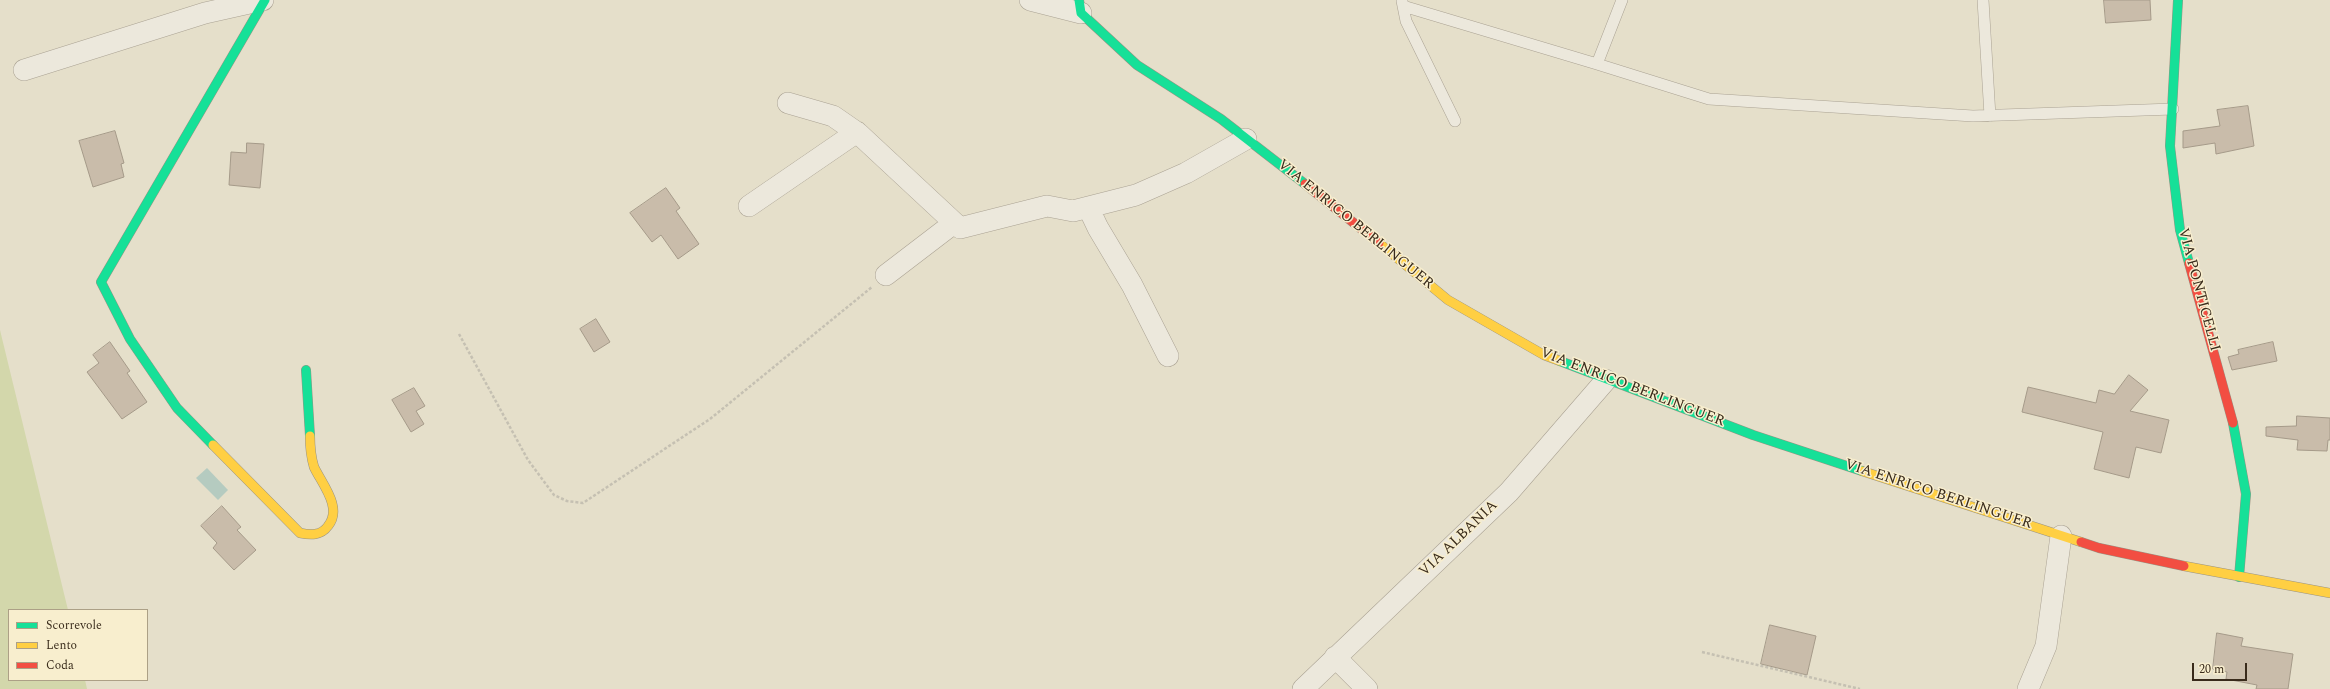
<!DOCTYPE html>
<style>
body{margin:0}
#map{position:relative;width:2330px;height:689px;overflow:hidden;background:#e5dfca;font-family:Spectral,serif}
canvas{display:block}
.legend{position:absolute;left:8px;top:609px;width:140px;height:72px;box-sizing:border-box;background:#f8eece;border:1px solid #aca086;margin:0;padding:5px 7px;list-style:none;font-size:12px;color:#392b1b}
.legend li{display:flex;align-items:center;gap:8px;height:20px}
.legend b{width:20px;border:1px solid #aca086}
.scale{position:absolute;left:2192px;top:663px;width:55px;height:18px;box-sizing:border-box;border:2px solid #392b1b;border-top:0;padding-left:5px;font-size:12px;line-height:14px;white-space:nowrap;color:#392b1b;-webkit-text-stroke:3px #f8eece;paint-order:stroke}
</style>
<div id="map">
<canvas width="2330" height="689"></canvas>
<ul class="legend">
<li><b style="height:5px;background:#16e098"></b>Scorrevole</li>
<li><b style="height:5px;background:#ffcf43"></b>Lento</li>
<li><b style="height:5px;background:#f24e42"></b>Coda</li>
</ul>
<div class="scale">20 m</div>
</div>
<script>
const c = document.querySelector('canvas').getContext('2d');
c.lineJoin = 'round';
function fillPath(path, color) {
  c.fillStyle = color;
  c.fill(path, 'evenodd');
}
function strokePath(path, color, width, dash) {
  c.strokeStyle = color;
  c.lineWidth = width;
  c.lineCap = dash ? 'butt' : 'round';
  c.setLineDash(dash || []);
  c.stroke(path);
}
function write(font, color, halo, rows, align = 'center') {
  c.font = font + ' Spectral,serif';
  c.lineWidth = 3;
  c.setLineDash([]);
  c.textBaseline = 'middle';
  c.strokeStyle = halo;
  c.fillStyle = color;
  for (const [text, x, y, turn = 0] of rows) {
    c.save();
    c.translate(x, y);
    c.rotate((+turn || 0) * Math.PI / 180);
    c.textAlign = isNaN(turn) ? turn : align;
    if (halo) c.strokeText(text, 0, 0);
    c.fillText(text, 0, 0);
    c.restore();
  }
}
const green = new Path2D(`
 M0,330L68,610H9V680H85L87,689H0Z`);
const water = new Path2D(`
 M207,468L228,490L218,500L196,478Z`);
const building = new Path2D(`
 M2104,0H2150L2151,20L2106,23Z
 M2248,106L2254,146L2216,154L2215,143L2183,148V131L2220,126L2217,110Z
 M115,131L124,163L121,164L124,177L93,187L79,141Z
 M247,143L264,144L260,188L229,185L231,152L246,153Z
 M666,188L680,208L676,211L699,244L678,259L661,235L652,242L630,213Z
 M596,319L610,342L594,352L580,329Z
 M110,342L130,371L127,373L147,402L122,419L87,372L99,363L93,355Z
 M2273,342L2277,361L2232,370L2228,357L2239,354L2238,350Z
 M2129,375L2148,390L2130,411L2169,420L2161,453L2136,447L2129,478L2094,469L2103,432L2022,412L2028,387L2096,403L2099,390L2114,394Z
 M414,388L425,406L416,411L424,424L411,432L392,400Z
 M2297,416L2330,418V440H2328L2327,451L2297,450L2298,440L2266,436V427L2296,426Z
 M222,506L241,527L237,530L256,550L234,570L213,548L217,543L201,526Z
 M1770,625L1816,636L1807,675L1761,664Z
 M2217,633L2243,638L2241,646L2293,654L2288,689H2256L2257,685L2226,679L2227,672L2213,669Z`);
const path = new Path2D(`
 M459,334L528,460L554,495L567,501L583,503L710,419L872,287
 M1702,652L1860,689`);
const lane = new Path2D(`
 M1622,0L1597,64L1709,99L1973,116L2173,109
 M1983,0L1990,116
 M1402,1L1406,21L1455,121
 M1403,6L1597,64`);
const street = new Path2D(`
 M1030,0L1081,13
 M24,70L205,13L263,0
 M788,103L833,116L859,134L960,228L1047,206L1073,211L1136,195L1186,173L1246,139
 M749,206L857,132
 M1088,207L1098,228L1132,285L1168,356
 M886,275L954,223
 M1335,657L1367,689
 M1303,689L1509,492L1606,380
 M2028,689L2046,646L2061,536`);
const fast = new Path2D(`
 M1079,0L1081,13L1137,65L1221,119L1305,184
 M2178,0L2170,146L2180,230L2189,263
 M1560,361L1753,435L1862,471
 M306,370L310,436
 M2233,423L2246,494L2239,577
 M213,445L177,408L130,339L101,282L265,0`);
const slow = new Path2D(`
 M1379,243L1448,300L1544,355L1560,361
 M213,445L300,533C310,535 321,536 328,526C343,508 322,484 314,467C311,457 310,446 310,436
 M1862,471L2081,542
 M2184,566L2330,593`);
const jam = new Path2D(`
 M1305,184L1379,243
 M2189,263L2233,423
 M2081,542L2099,548L2184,566`);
const streetNames = [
 ["VIA ENRICO BERLINGUER",1355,225,39],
 ["VIA PONTICELLI",2198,290,75],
 ["VIA ENRICO BERLINGUER",1632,388,21],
 ["VIA ENRICO BERLINGUER",1938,495,18],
 ["VIA ALBANIA",1459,539,-44]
];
fillPath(green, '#d3d7ab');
fillPath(water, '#b5cbc0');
fillPath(building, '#c9bcaa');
strokePath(building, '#a59a89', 1);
strokePath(lane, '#aaa293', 12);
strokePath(street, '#aaa293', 22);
strokePath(fast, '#999384', 10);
strokePath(slow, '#999384', 10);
strokePath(jam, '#999384', 10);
strokePath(path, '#c5c0b2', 2.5, [3, 2]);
strokePath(lane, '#ece8dc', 11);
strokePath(street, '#ece8dc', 21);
strokePath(fast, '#16e098', 9);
strokePath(slow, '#ffcf43', 9);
strokePath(jam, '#f24e42', 9);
write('15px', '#392b1b', '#f8eece', streetNames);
</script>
